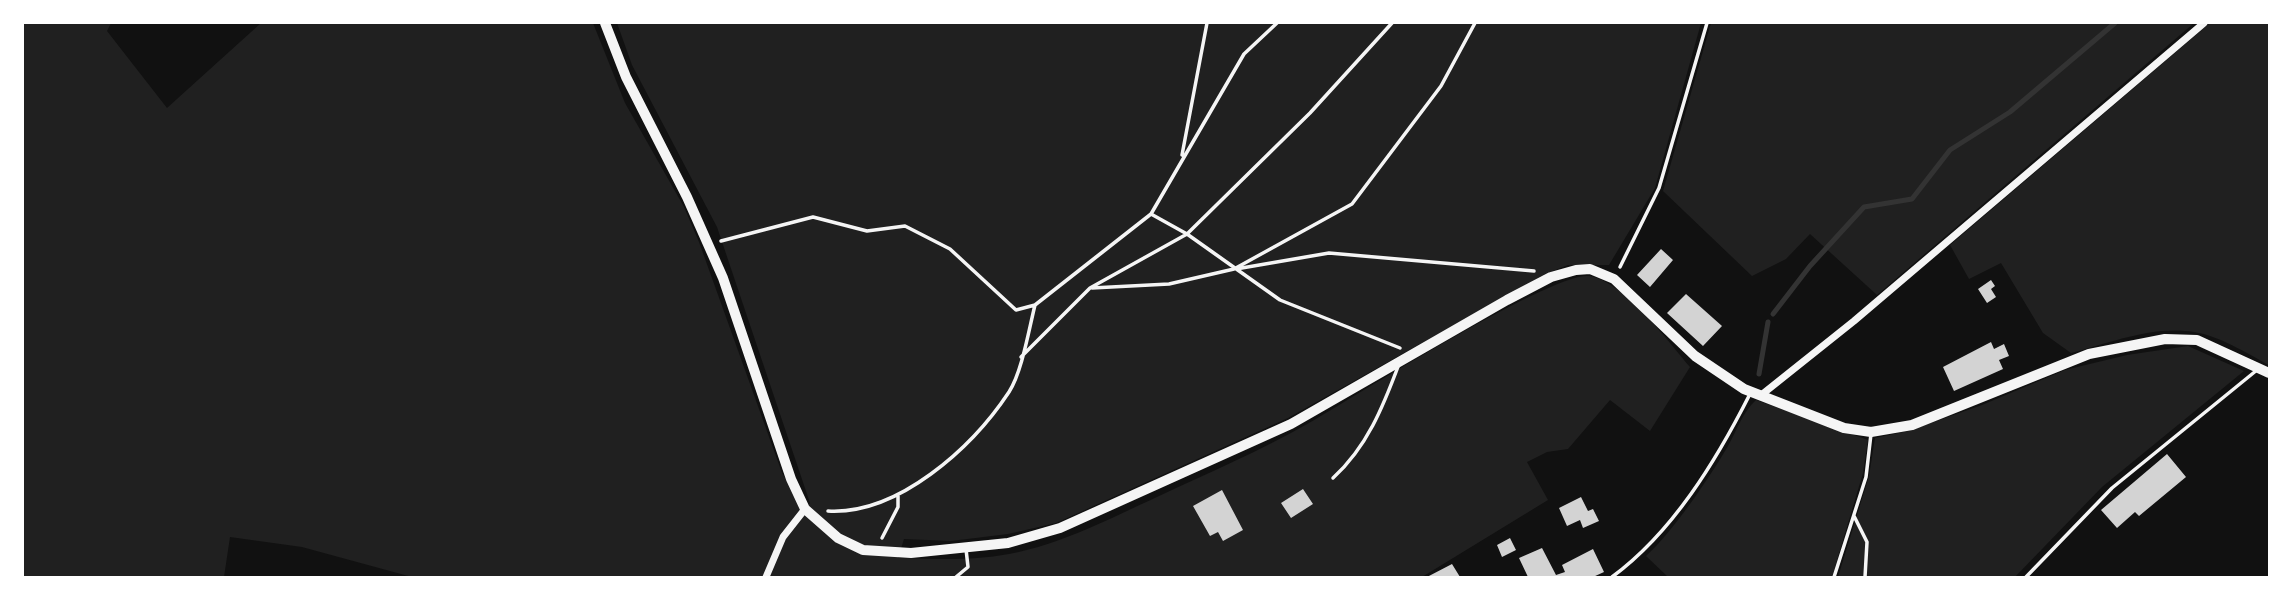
<!DOCTYPE html>
<style>
body{margin:0}
#map{position:relative;width:2292px;height:600px;overflow:hidden;background:#111;font-family:"Archivo Narrow",sans-serif}
canvas{display:block}
.frame{position:absolute;inset:0;border:24px solid #fff;pointer-events:none}
</style>
<div id="map">
<canvas width="2292" height="600"></canvas>
<div class="frame"></div>
</div>
<script>
const c = document.querySelector('canvas').getContext('2d');
c.lineJoin = 'round';
function fillPath(path, color) {
  c.fillStyle = color;
  c.fill(path, 'evenodd');
}
function strokePath(path, color, width, dash) {
  c.strokeStyle = color;
  c.lineWidth = width;
  c.lineCap = dash ? 'butt' : 'round';
  c.setLineDash(dash || []);
  c.stroke(path);
}
const green = new Path2D(`
 M23,23H111L107,31L167,108L261,23H593L625,103L684,207L699,242L782,473L806,511L810,503L717,227L632,65L617,23H1701L1655,188L1609,265H1568L1545,274L1288,418L1056,523L1008,534L951,541L904,539L898,558C936,559 972,561 1009,554C1062,544 1109,519 1157,497C1208,473 1260,451 1309,423C1354,397 1551,272 1589,276C1622,280 1669,342 1690,367L1650,431L1610,400L1568,449L1547,452L1527,462L1548,500L1422,577H412L302,547L230,537L224,577H23Z
 M1711,23H2194L1877,295L1810,234L1786,259L1752,276L1663,191Z
 M2210,23H2269V365C2246,353 2220,336 2194,332C2154,325 2109,343 2071,353L2043,333L2001,263L1969,279L1950,245Z
 M2188,346L2244,371L2102,487L2015,577H1838L1869,476L1875,438L1908,431L1982,405L2065,370L2127,355Z
 M1756,400L1868,440L1863,473L1832,577H1668L1646,556C1672,533 1710,477 1728,446C1737,430 1742,413 1756,400Z`);
const stream = new Path2D(`
 M1773,314L1810,266L1864,207L1912,199L1950,150L2010,112L2115,23
 M1759,374L1768,322`);
const building = new Path2D(`
 M1661,249L1673,260L1650,287L1637,275Z
 M1991,280L1995,286L1991,289L1996,297L1987,303L1978,289Z
 M1686,294L1722,326L1703,346L1667,313Z
 M1991,342L1994,349L2004,344L2009,356L1999,360L2003,369L1954,391L1943,367Z
 M2167,454L2186,477L2139,516L2135,512L2117,528L2101,510Z
 M1303,489L1313,504L1291,518L1281,503Z
 M1222,490L1243,530L1223,541L1218,532L1210,536L1193,506Z
 M1581,497L1588,511L1593,509L1599,521L1583,528L1580,520L1567,526L1559,508Z
 M1510,538L1516,550L1502,557L1497,545Z
 M1542,548L1556,575L1565,572L1562,565L1593,549L1604,572L1593,577H1528L1519,558Z
 M1452,564L1460,577H1427Z`);
const path = new Path2D(`
 M1182,155L1207,23
 M1151,214L1187,234L1280,300L1400,348
 M721,241L813,217L867,231L905,226L950,249L1016,310L1035,305L1151,214L1244,54L1277,23
 M1620,267L1659,188L1707,23
 M1236,269L1329,253L1534,271
 M1092,288L1169,284L1234,269L1352,204L1441,86L1475,23
 M1021,357L1090,288L1187,234L1310,113L1392,23
 M828,511C898,515 972,448 1009,392C1022,372 1029,329 1035,305
 M882,538L898,507V496`);
const service = new Path2D(`
 M1333,478C1367,447 1383,407 1399,364
 M1854,516L1867,542L1865,577
 M956,577L968,567L966,549
 M1612,577C1673,532 1716,461 1750,394
 M1834,577L1866,477L1871,434
 M2026,577L2112,488L2257,370`);
const minor = new Path2D(`
 M1760,396L1854,321L2204,23
 M766,577L783,537L805,509`);
const tertiary = new Path2D(`
 M605,23L626,77L687,197L723,278L791,479L805,509L838,538L863,550L911,553L1008,543L1060,528L1291,424L1507,300L1551,277L1576,270L1590,269L1614,279L1695,356L1744,389L1844,428L1871,432L1912,425L2089,354L2165,339L2197,340L2269,373`);
fillPath(green, '#202020');
strokePath(stream, '#333', 5);
fillPath(building, '#d3d3d3');
strokePath(path, '#f5f5f5', 3.5);
strokePath(service, '#f5f5f5', 3.5);
strokePath(minor, '#f5f5f5', 7);
strokePath(tertiary, '#f5f5f5', 10);
</script>
